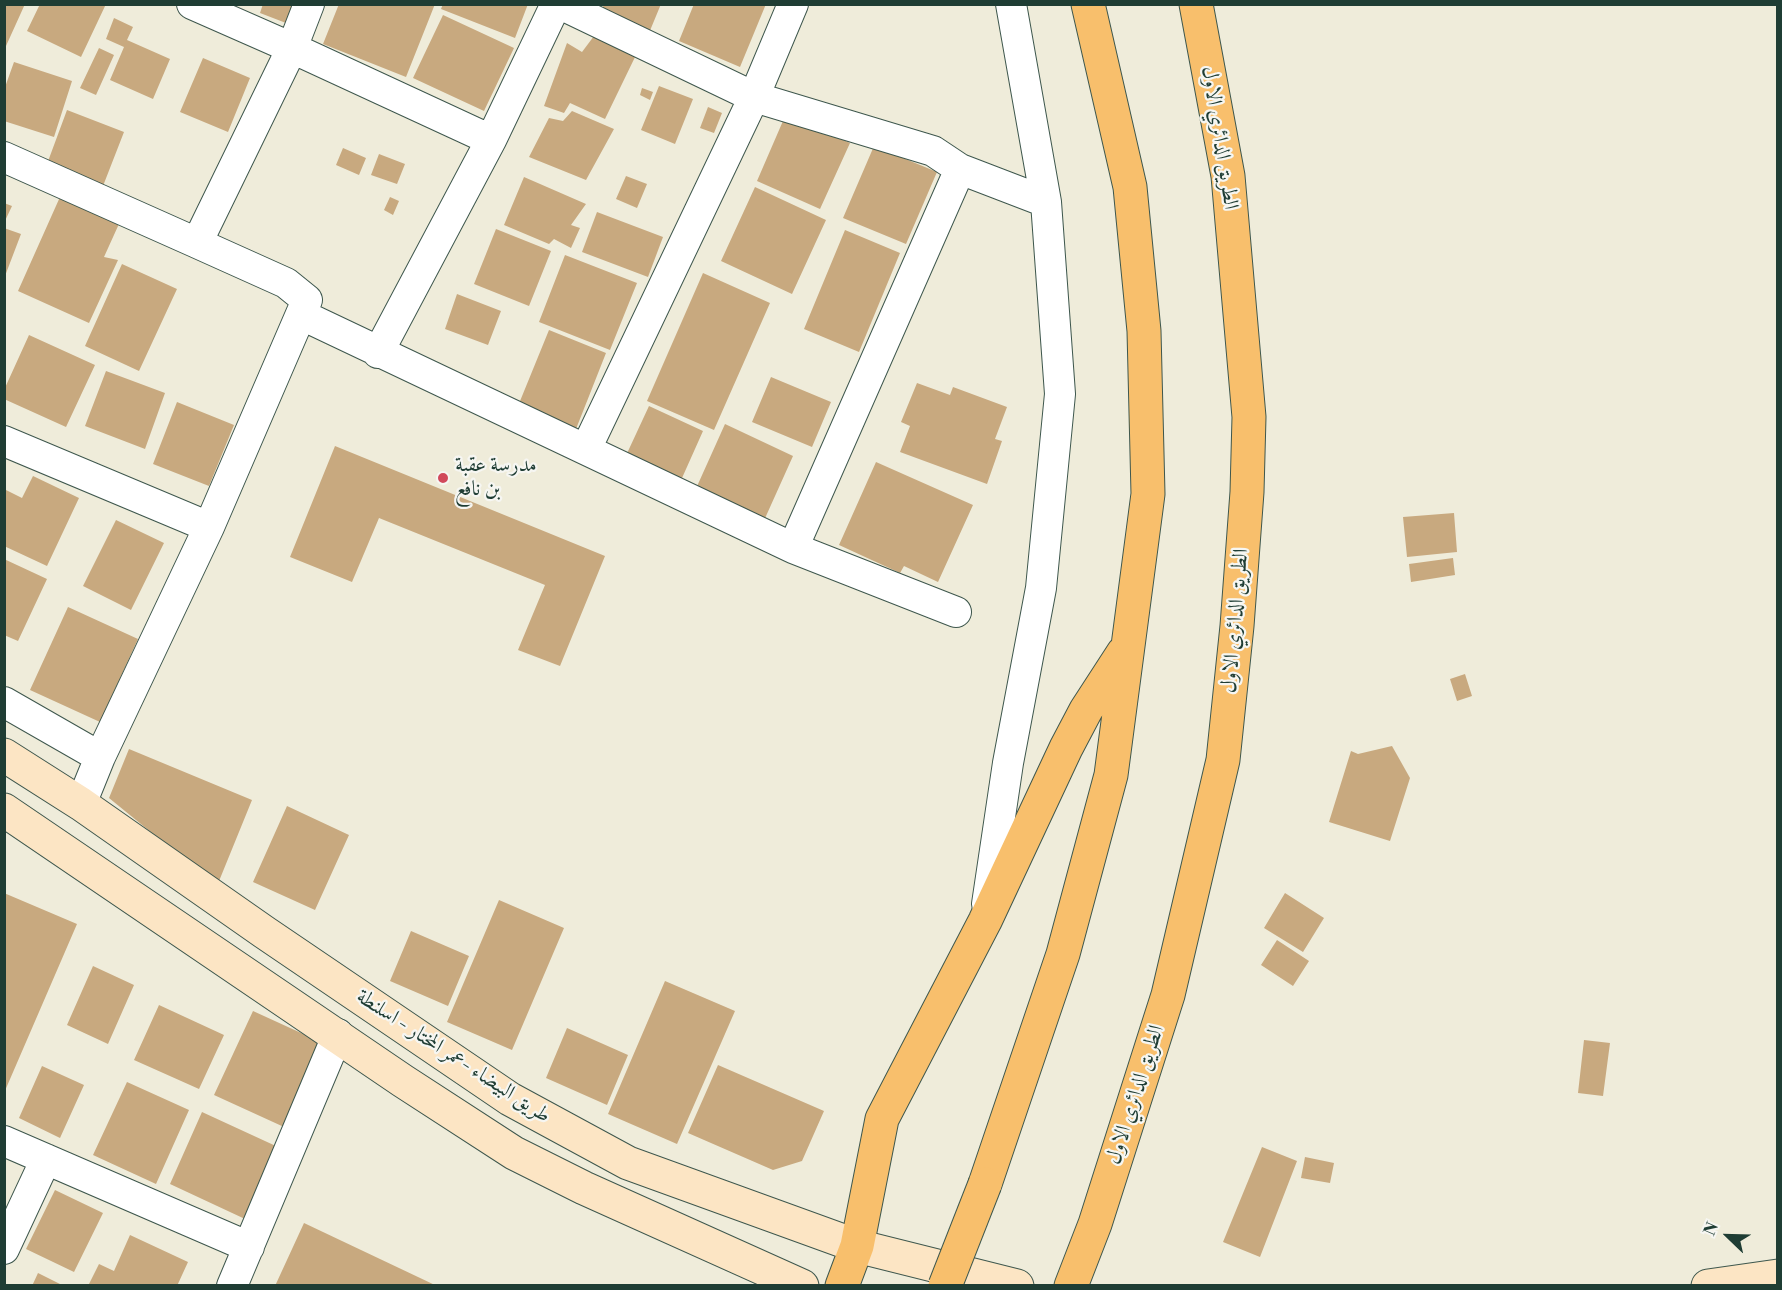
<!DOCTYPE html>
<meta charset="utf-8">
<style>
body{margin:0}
#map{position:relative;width:1782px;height:1290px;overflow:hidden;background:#efecda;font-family:"Libre Bodoni",serif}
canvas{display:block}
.frame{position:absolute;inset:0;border:6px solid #1f3d34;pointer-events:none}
.north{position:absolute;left:1698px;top:1206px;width:60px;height:60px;-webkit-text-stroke:4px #f6f6f2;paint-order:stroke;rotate:293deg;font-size:16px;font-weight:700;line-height:24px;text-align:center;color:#1f3d34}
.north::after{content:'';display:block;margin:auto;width:21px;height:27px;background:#1f3d34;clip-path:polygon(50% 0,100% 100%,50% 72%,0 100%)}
</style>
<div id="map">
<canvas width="1782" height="1290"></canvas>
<div class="frame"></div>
<div class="north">N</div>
</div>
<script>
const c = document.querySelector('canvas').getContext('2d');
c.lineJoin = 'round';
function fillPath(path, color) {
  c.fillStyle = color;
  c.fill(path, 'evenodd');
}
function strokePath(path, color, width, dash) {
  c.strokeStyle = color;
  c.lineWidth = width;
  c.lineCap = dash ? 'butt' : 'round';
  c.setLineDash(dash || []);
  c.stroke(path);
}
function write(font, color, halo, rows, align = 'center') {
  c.font = font + ' "Libre Bodoni",Amiri,serif';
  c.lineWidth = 4.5;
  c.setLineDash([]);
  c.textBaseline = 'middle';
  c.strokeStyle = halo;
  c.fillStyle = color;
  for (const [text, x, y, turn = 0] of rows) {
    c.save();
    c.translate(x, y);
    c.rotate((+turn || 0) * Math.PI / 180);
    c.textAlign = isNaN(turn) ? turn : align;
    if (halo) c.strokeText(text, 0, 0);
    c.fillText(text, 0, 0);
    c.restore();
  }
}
const building = new Path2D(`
 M4,4H25L6,46L4,45Z
 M40,4H106L81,57L27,31Z
 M263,4H293L286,23L260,13Z
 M339,4H435L406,77L323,44Z
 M443,4H528L515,38L441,9Z
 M604,4H661L649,33L601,12Z
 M694,4H766L740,67L679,41Z
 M443,15L514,48L484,111L413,78Z
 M114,18L133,27L127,40L170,59L153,99L110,80L124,47L106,39Z
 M594,36L636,55L605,119L570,103L564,113L544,106L567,43L582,52Z
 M99,48L114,55L96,95L80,88Z
 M203,58L250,78L228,132L180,112Z
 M14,62L72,81L54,137L4,121V90Z
 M659,86L693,99L675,144L641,130Z
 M642,88L653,92L650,100L640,95Z
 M708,107L722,113L714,133L700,128Z
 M67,110L124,132L103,186L47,164Z
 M572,111L614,129L586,180L529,157L549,118L563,121Z
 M786,114L850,143L820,209L757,181Z
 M874,146L937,172L906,244L843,218Z
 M343,148L366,158L359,175L336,165Z
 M379,154L405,164L397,184L371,175Z
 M626,176L647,184L637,208L616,199Z
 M524,177L586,204L571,225L580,228L571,248L554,239L549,244L504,225Z
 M755,187L826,220L792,294L721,261Z
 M64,188L123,215L104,257L118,260L89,323L18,291Z
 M390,197L399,201L393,215L384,210Z
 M4,203L12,206L4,223Z
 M597,212L663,237L648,277L582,252Z
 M4,228L21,234L5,276H4Z
 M496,229L551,251L529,306L474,284Z
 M845,230L900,253L859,352L804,329Z
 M565,255L637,283L610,350L539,322Z
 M122,264L177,289L139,371L85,346Z
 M703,273L770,303L714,430L647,401Z
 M457,294L501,311L488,345L445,329Z
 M549,330L606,353L576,429L518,406Z
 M29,335L95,365L66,427L4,399V390Z
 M106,371L165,393L145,449L85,426Z
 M771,377L831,402L812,447L752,422Z
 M917,383L950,395L953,387L1007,407L995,439L1002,441L987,484L900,452L910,426L901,422Z
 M177,402L234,425L209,486L153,464Z
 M649,406L703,431L678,487L623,462Z
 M725,424L793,456L762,525L694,493Z
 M335,446L605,556L560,666L518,650L545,585L379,518L352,582L290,557Z
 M876,462L973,505L938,582L904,566L900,573L839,545Z
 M33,476L79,498L47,566L4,546V489L22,498Z
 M1454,513L1457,552L1407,557L1403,517Z
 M116,520L164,543L131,610L83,586Z
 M1453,558L1455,575L1411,582L1409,564Z
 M4,559L47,579L18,641L4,635Z
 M68,607L138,639L100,722L30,690Z
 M1465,674L1472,696L1457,701L1450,679Z
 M1392,746L1410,778L1390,841L1329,822L1351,751L1358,754Z
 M129,749L252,800L217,886L109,798Z
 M287,806L349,835L315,910L253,882Z
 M4,893L77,924L4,1093Z
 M1285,893L1324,918L1303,952L1264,928Z
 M499,900L564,928L512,1050L447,1022Z
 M411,931L469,956L448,1006L390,981Z
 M1277,940L1309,961L1293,986L1261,965Z
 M93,966L134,985L108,1044L67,1025Z
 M665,981L735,1011L677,1144L608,1114Z
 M159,1005L224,1035L199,1089L134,1060Z
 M253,1011L323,1043L284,1127L214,1095Z
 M567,1028L628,1055L607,1105L546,1078Z
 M1584,1040L1610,1043L1603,1096L1578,1093Z
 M718,1065L824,1111L802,1161L773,1170L688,1133Z
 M42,1066L84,1085L60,1138L19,1118Z
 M127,1082L189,1110L156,1184L93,1155Z
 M202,1112L278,1147L245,1219L170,1184Z
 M1262,1147L1297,1161L1260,1257L1223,1242Z
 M1305,1157L1334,1163L1330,1183L1301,1178Z
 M55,1190L103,1213L74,1272L26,1249Z
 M304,1223L437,1286H275Z
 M130,1235L188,1262L177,1286H88L99,1264L114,1271Z
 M38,1273L64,1286H32Z`);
const minor = new Path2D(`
 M192,4L292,48L491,140
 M560,4L754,97L933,151L960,169
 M4,157L197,243
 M302,315L793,548L960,169L1046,202
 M378,353L491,140L556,4
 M4,441L209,527
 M586,449L754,97L793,4
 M793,548L956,612
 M4,702L100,757
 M81,804L100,757L209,527L307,300L286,283L197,243L292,48L309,4
 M987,904L1008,763L1041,588L1060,394L1046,202L1011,4
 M4,1141L249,1247
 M4,1249L46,1159
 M232,1286L338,1034`);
const secondary = new Path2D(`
 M4,755L81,804L264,932L510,1099L628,1163L857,1246L1017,1286
 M4,810L403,1081L514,1153L584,1188L802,1286
 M1708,1286L1778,1276`);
const primary = new Path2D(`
 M985,1184L1063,954L1111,775L1148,494L1144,331L1130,187L1088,4
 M842,1286L857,1246L882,1119L985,921L1066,748L1086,710L1123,653
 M1071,1286L1095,1224L1168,995L1223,760L1237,626L1247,492L1249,417L1228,176L1196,4`);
const primaryBridge = new Path2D(`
 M945,1286L985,1184`);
const markers = [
 [443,478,6,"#d1495b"]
];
const streetNames = [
 ["الطريق الدائري الاول",1219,138,81],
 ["الطريق الدائري الاول",1236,621,-85],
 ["طريق البيضاء -عمر المختار - اسلنطة",453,1057,33],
 ["الطريق الدائري الاول",1136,1095,-72]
];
const poiNames = [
 ["مدرسة عقبة",455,466],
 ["بن نافع",455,490]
];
fillPath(building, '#c8a97f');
strokePath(minor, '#3e574d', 32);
strokePath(secondary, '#3e574d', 35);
strokePath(primary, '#3e574d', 35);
strokePath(minor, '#fff', 30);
strokePath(secondary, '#fce5c4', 33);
strokePath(primary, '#f8bf6c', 33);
strokePath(primaryBridge, '#3e574d', 35, []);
strokePath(primaryBridge, '#f8bf6c', 33);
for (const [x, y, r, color] of markers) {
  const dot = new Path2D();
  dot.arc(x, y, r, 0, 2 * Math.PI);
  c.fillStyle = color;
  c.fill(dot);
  strokePath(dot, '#f6f6f2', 2);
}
write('21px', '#1f3d34', '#f6f6f2', streetNames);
write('21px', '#1f3d34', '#f6f6f2', poiNames, 'left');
</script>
